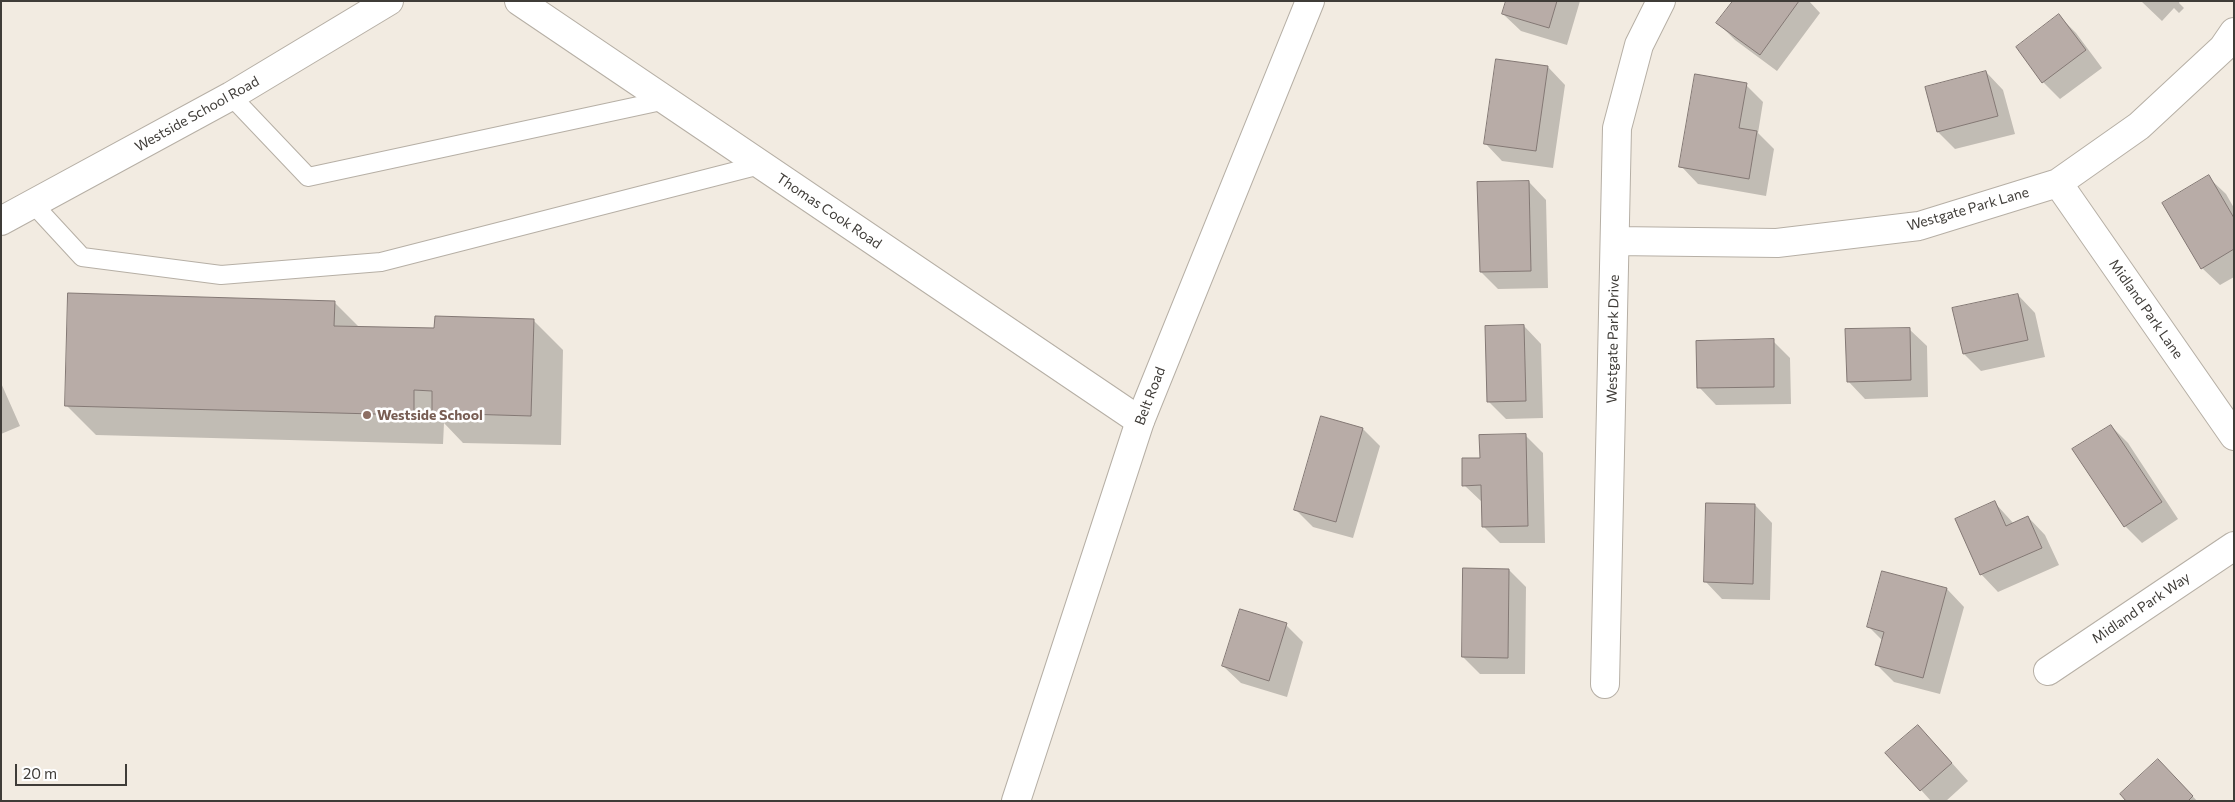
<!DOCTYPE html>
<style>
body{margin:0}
#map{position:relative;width:2235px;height:802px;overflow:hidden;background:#f2ebe1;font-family:Commissioner,sans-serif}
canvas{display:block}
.frame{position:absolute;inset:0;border:2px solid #3f3c38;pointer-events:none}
.scale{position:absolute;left:15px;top:764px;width:112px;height:22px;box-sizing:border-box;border:2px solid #3f3c38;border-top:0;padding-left:6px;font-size:15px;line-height:18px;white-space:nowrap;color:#3f3c38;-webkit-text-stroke:4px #fff;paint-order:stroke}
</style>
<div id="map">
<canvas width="2235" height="802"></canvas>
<div class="frame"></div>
<div class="scale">20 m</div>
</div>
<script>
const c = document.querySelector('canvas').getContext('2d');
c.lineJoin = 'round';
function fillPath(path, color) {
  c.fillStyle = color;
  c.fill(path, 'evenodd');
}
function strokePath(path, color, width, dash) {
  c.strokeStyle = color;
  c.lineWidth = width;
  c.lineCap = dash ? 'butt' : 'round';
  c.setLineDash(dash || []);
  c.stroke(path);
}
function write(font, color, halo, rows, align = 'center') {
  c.font = font + ' Commissioner,sans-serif';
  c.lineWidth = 5;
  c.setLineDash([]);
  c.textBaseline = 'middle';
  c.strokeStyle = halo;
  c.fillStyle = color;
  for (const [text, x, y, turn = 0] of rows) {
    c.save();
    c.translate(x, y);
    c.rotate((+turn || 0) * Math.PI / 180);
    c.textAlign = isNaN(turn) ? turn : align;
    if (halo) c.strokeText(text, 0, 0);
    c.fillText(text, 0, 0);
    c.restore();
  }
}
const shadow = new Path2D(`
 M1507,1H1580L1567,45L1521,31L1503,14Z
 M1734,1H1809L1820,13L1777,71L1735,40L1718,23Z
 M2141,1H2180L2179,3L2184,8L2179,13L2174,8L2162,21Z
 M2059,16L2076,33L2102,68L2060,99L2043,82Z
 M1548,67L1565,85L1553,168L1502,161L1485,143Z
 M1986,72L2003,90L2015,134L1955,149L1938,132L1926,88Z
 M1746,85L1763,102L1758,133L1774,149L1766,196L1698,184L1681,166Z
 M2208,177L2226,194L2234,208V277L2220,285L2202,268Z
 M1529,182L1546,200L1548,288L1498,289L1481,272Z
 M2018,295L2035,313L2045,357L1981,371L1964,354Z
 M334,302L360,328L436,330L533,320L563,350L561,445L463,443L444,423L443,444L96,435L66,405Z
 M1524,326L1541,344L1543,418L1506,419L1489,402Z
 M1909,329L1927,346L1928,397L1865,399L1848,381Z
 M1773,341L1790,358L1791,404L1716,405L1699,387Z
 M1,383L20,426L1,434Z
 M2111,426L2128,443L2178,519L2142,543L2125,526Z
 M1363,429L1380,446L1353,538L1313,527L1295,509Z
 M1525,435L1543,453L1545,543H1500L1483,526L1482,502L1464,485L1481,459Z
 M1995,503L2014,524L2028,517L2045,535L2059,565L1998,592L1981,574Z
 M1755,505L1772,523L1770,600L1722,599L1705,581Z
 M1509,570L1526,587L1525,674H1480L1463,657Z
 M1947,589L1964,607L1940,694L1894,682L1877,665L1883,641L1868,626Z
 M1286,625L1303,642L1287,697L1241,683L1223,666Z
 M1935,744L1968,781L1946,801H1931L1921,790Z
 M2176,778L2197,801H2127Z`);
const building = new Path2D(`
 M1506,1H1557L1549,28L1502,14Z
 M1733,1H1799L1760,55L1716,23Z
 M2059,14L2086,50L2042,83L2016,47Z
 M1496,59L1548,66L1536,151L1484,144Z
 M1986,71L1998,116L1937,132L1925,87Z
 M1695,74L1747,83L1739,128L1757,131L1749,179L1679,167Z
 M2209,175L2234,218V249L2201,269L2162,203Z
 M1529,181L1531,271L1480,272L1477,182Z
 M68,293L335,301L334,326L434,328L435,316L534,319L531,416L432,413V391L414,390V415L65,406Z
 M2018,294L2028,340L1963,354L1952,308Z
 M1524,325L1526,401L1487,402L1485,326Z
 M1910,328L1911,380L1847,382L1845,329Z
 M1774,339V387L1697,388L1696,341Z
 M1321,416L1363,428L1336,522L1294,510Z
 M2111,425L2162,502L2124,527L2072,449Z
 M1526,434L1528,526L1482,527L1481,485L1462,486V458H1480L1479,435Z
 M1995,501L2006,526L2028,516L2042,548L1980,575L1955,519Z
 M1706,503L1755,504L1753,584L1704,582Z
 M1463,568L1509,569L1508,658L1462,657Z
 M1882,571L1947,588L1923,678L1875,665L1884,632L1867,627Z
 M1240,609L1287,623L1269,681L1222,666Z
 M1918,725L1952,763L1920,791L1885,753Z
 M2158,759L2193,796L2188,801H2126L2120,794Z`);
const lane = new Path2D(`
 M231,96L308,177L666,100
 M34,205L82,257L221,275L381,262L760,165`);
const street = new Path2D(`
 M519,1L1140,421
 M2058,183L2234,436
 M1,221L231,96L389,1
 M1615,241L1777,243L1919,226L2058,183L2139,126L2223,48L2234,32
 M2048,671L2234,546
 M1605,684L1617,128L1639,45L1661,1`);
const secondary = new Path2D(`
 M1016,801L1140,421L1310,1`);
const markers = [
 [367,415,5,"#8d6e63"]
];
const streetNames = [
 ["Westside School Road",197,114,-29],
 ["Westgate Park Lane",1968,209,-16],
 ["Thomas Cook Road",829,211,34],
 ["Midland Park Lane",2146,309,55],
 ["Westgate Park Drive",1613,339,-89],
 ["Belt Road",1150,396,-69],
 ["Midland Park Way",2141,608,-34]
];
const educationNames = [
 ["Westside School",377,415]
];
fillPath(shadow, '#0003');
fillPath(building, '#b8aca7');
strokePath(building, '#837874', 1);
strokePath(lane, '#b6afa5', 20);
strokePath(street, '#b6afa5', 30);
strokePath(secondary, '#b6afa5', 30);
strokePath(lane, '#fff', 18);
strokePath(street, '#fff', 28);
strokePath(secondary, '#fff', 28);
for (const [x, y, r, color] of markers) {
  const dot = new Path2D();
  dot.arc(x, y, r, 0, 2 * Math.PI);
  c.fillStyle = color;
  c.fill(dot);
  strokePath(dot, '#fff', 2);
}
write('14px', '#3f3c38', '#fff', streetNames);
write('bold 14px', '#785e54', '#fff', educationNames, 'left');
</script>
